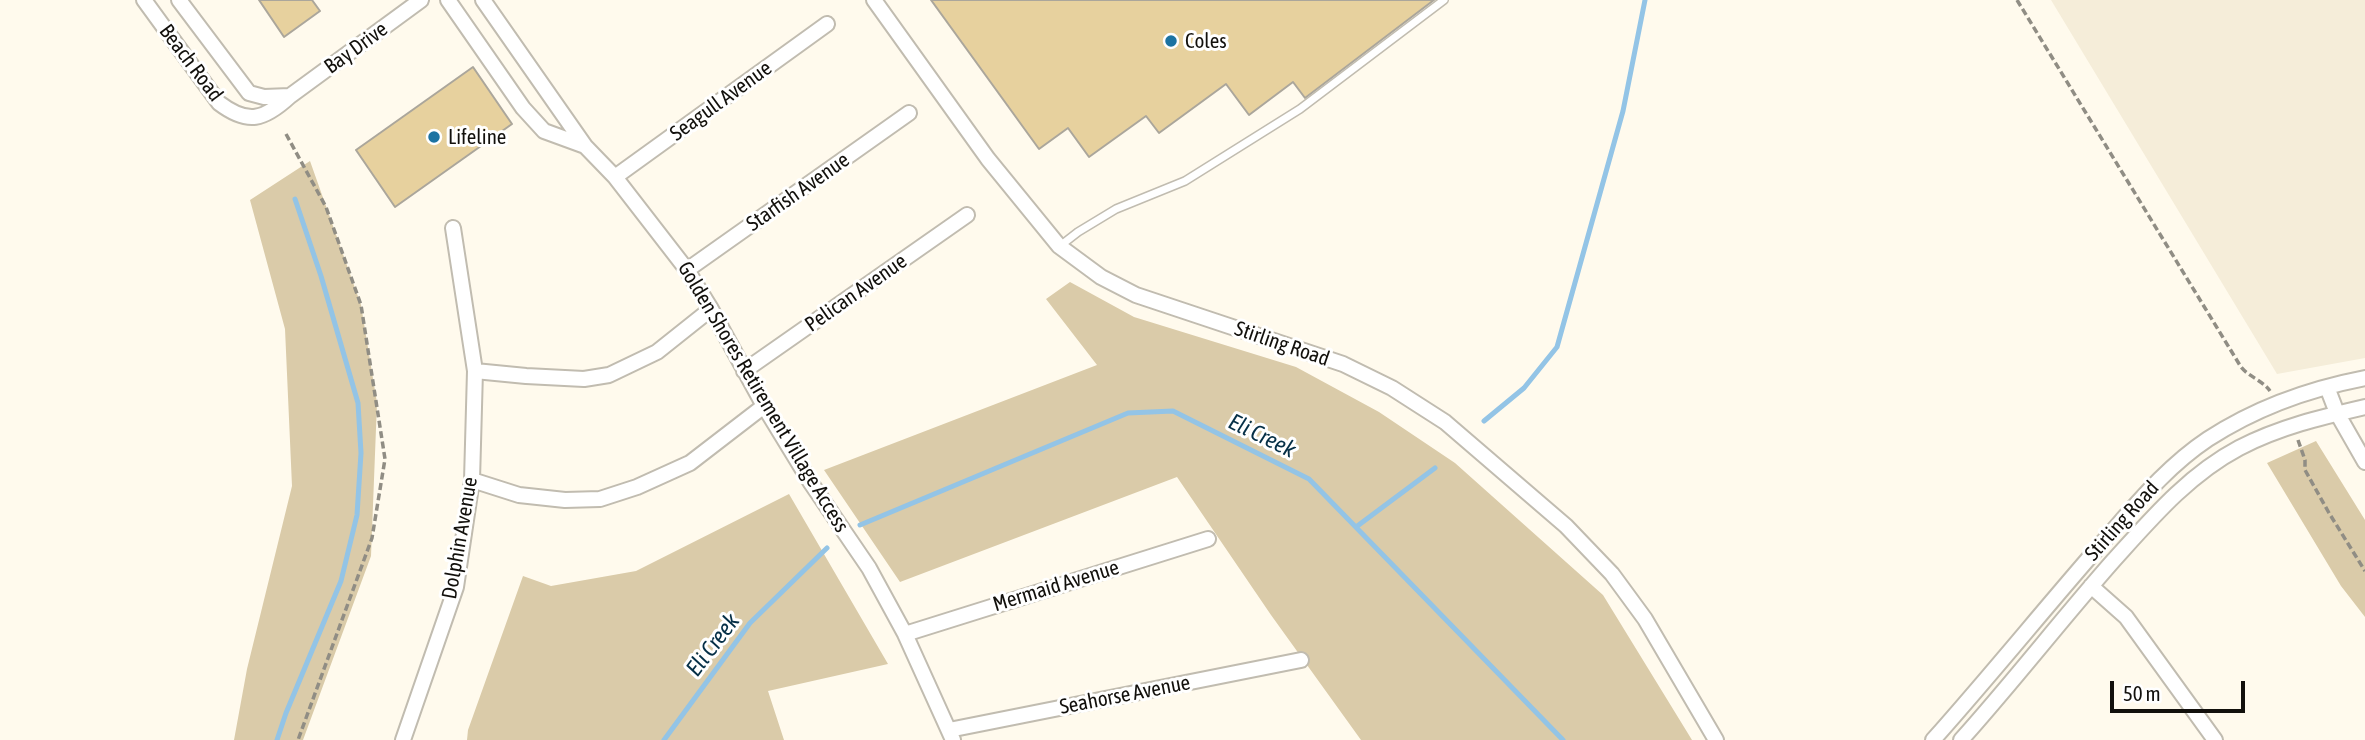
<!DOCTYPE html>
<style>
body{margin:0}
#map{position:relative;width:2365px;height:740px;overflow:hidden;background:#fffaed;font-family:"Asap Condensed",sans-serif}
canvas{display:block}
.scale{position:absolute;left:2110px;top:681px;width:135px;height:32px;box-sizing:border-box;border:4px solid #12100c;border-top:0;padding-left:9px;font-size:21px;line-height:24px;white-space:nowrap;color:#12100c;-webkit-text-stroke:5px #fff;paint-order:stroke}
</style>
<div id="map">
<canvas width="2365" height="740"></canvas>
<div class="scale">50 m</div>
</div>
<script>
const c = document.querySelector('canvas').getContext('2d');
c.lineJoin = 'round';
function fillPath(path, color) {
  c.fillStyle = color;
  c.fill(path, 'evenodd');
}
function strokePath(path, color, width, dash) {
  c.strokeStyle = color;
  c.lineWidth = width;
  c.lineCap = dash ? 'butt' : 'round';
  c.setLineDash(dash || []);
  c.stroke(path);
}
function write(font, color, halo, rows, align = 'center') {
  c.font = font + ' "Asap Condensed",sans-serif';
  c.lineWidth = 6;
  c.setLineDash([]);
  c.textBaseline = 'middle';
  c.strokeStyle = halo;
  c.fillStyle = color;
  for (const [text, x, y, turn = 0] of rows) {
    c.save();
    c.translate(x, y);
    c.rotate((+turn || 0) * Math.PI / 180);
    c.textAlign = isNaN(turn) ? turn : align;
    if (halo) c.strokeText(text, 0, 0);
    c.fillText(text, 0, 0);
    c.restore();
  }
}
const built = new Path2D(`
 M2051,0H2365V358L2277,374Z`);
const green = new Path2D(`
 M310,161L361,305L377,403L371,556L303,740H234L247,669L292,486L285,329L250,200Z
 M1070,282L1134,317L1296,367L1379,412L1455,463L1603,595L1692,740H1361L1271,615L1177,477L900,582L824,470L1097,365L1046,299Z
 M2316,441L2365,520V617L2341,586L2267,463Z
 M789,494L888,664L768,691L784,740H467L468,730L523,576L551,586L636,571Z`);
const stream = new Path2D(`
 M1484,421L1524,388L1557,347L1623,111L1645,0
 M860,525L1128,413L1173,411L1309,479L1563,740
 M1356,527L1435,468
 M277,740L286,713L341,581L357,515L361,453L358,403L321,276L295,199
 M664,740L750,623L827,548`);
const building = new Path2D(`
 M259,0H312L320,11L284,37Z
 M931,0H1434L1305,98L1293,82L1249,115L1226,84L1159,133L1146,116L1089,157L1068,128L1039,149Z
 M473,67L512,124L395,207L356,150Z`);
const path = new Path2D(`
 M2017,0L2241,367C2249,377 2262,380 2270,391
 M286,134L326,207L361,305L385,459L372,538L298,740
 M2298,440L2305,460V470L2329,513L2365,571`);
const service = new Path2D(`
 M1060,246L1078,232L1116,209L1185,181L1300,109L1444,0`);
const minor = new Path2D(`
 M144,0L219,103C248,125 264,120 290,96L421,0
 M179,0L249,93L264,97L290,96
 M448,0L523,108L544,131L585,146
 M483,0L585,146L615,177L687,270L711,309L764,406L811,483L869,568L905,634L953,740
 M874,0L988,159L1059,246L1101,277L1136,295L1343,364L1392,388L1445,422L1566,526L1612,574L1645,619L1716,740
 M615,177L827,24
 M687,270L909,113
 M475,371L526,376L584,379L609,375L657,352L711,309
 M744,371L967,215
 M2327,387L2337,413L2365,462
 M472,480L519,495L565,500L600,499L637,487L690,463L764,406
 M2091,586L2126,617L2215,740
 M905,634L1208,539
 M949,730L1301,660
 M403,740L456,587L472,480L475,371L453,228
 M1933,740C1991,675 2045,608 2102,543C2135,506 2166,467 2208,439C2257,407 2308,389 2365,378
 M1961,740C2013,682 2061,620 2113,561C2151,519 2188,475 2239,448C2279,427 2322,417 2365,407`);
const markers = [
 [1171,41,7,"#1c73a2"],
 [434,137,7,"#1c73a2"]
];
const poiNames = [
 ["Coles",1185,41],
 ["Lifeline",448,137]
];
const streetNames = [
 ["Bay Drive",356,48,-36],
 ["Beach Road",191,63,53],
 ["Seagull Avenue",721,101,-36],
 ["Starfish Avenue",798,192,-35],
 ["Pelican Avenue",856,293,-35],
 ["Stirling Road",1282,344,19],
 ["Golden Shores Retirement Village Access",763,397,59],
 ["Stirling Road",2122,521,-48],
 ["Dolphin Avenue",460,538,-80],
 ["Mermaid Avenue",1056,586,-17],
 ["Seahorse Avenue",1125,695,-11]
];
const waterNames = [
 ["Eli Creek",1262,436,26],
 ["Eli Creek",713,645,-53]
];
fillPath(built, '#f5edd9');
fillPath(green, '#dacba9');
strokePath(stream, '#93c4e6', 5);
fillPath(building, '#e7d19e');
strokePath(building, '#aba69b', 2);
strokePath(service, '#c1bcb0', 10);
strokePath(minor, '#c1bcb0', 18);
strokePath(path, '#908d84', 3.5, [7, 3.5]);
strokePath(service, '#fff', 7);
strokePath(minor, '#fff', 14);
for (const [x, y, r, color] of markers) {
  const dot = new Path2D();
  dot.arc(x, y, r, 0, 2 * Math.PI);
  c.fillStyle = color;
  c.fill(dot);
  strokePath(dot, '#fff', 2.5);
}
write('21px', '#12100c', '#fff', poiNames, 'left');
write('21px', '#12100c', '#fff', streetNames);
write('italic 23px', '#052f46', '#fff', waterNames);
</script>
